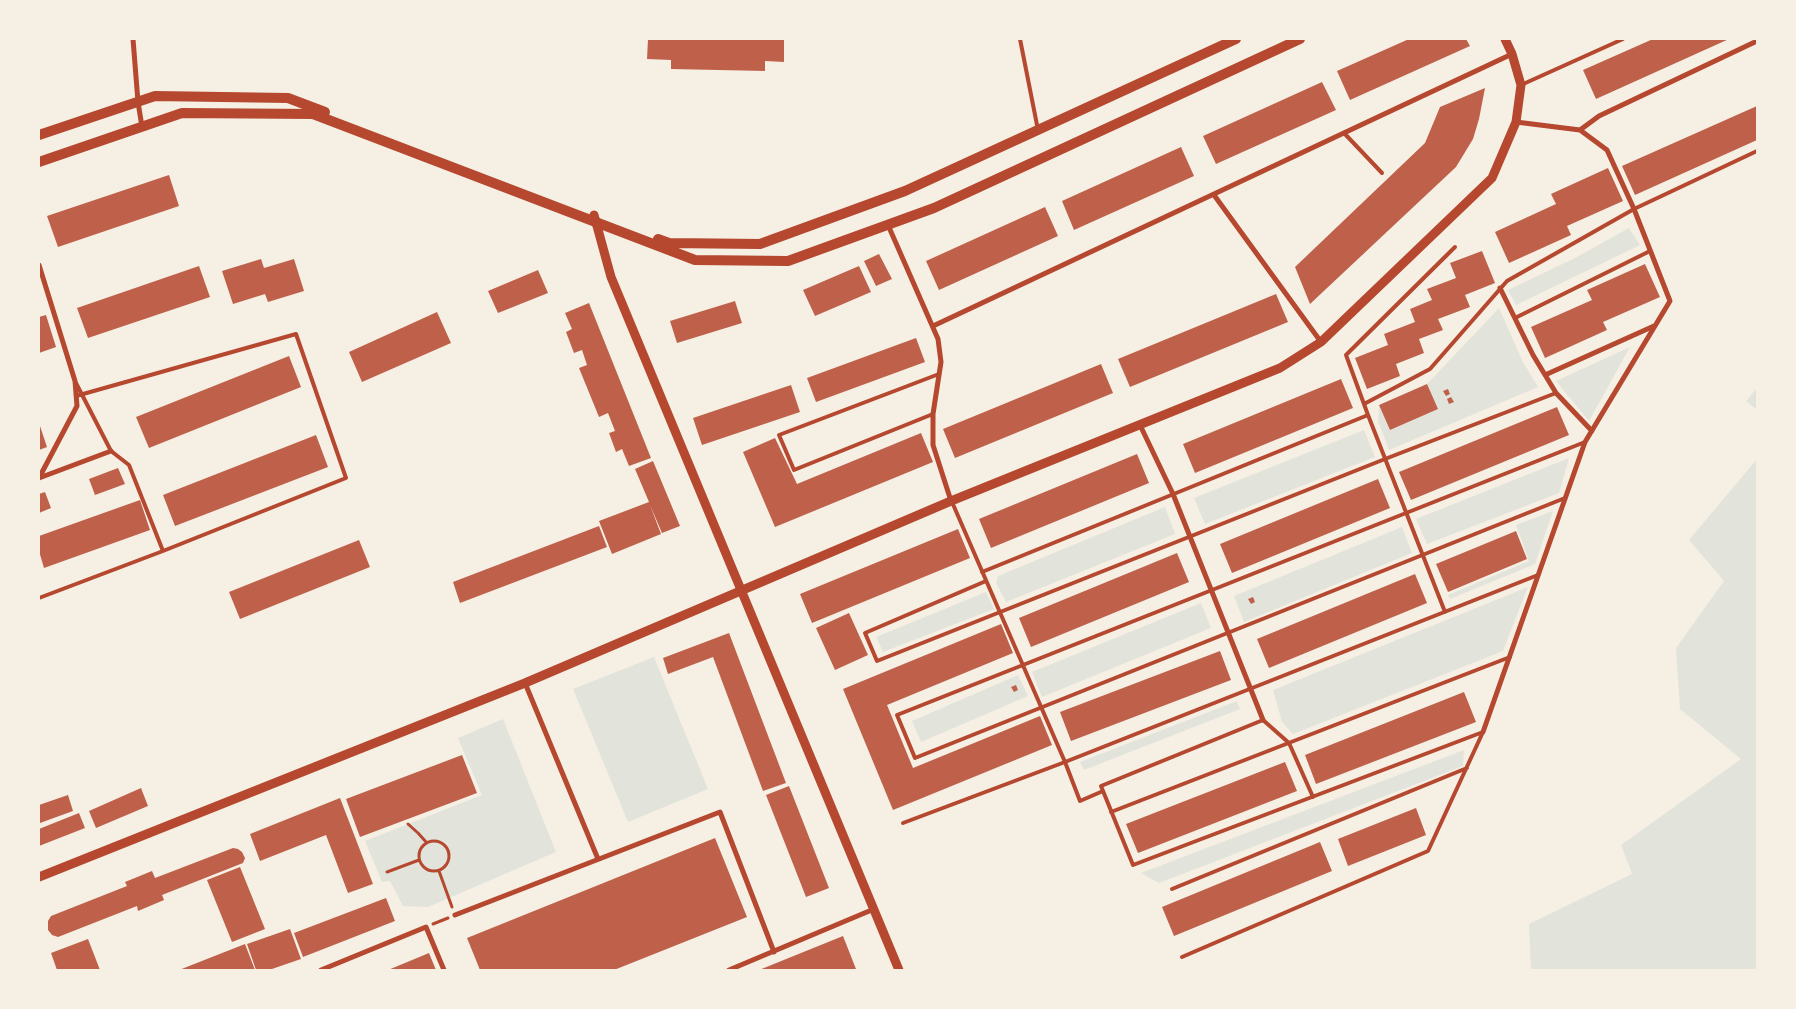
<!DOCTYPE html>
<style>
body{margin:0}
#map{position:relative;width:1796px;height:1009px;overflow:hidden;background:#f6efe4;font-family:"Varela Round",sans-serif}
canvas{display:block}
.frame{position:absolute;inset:0;border:40px solid #f6efe4;pointer-events:none}
</style>
<div id="map">
<canvas width="1796" height="1009"></canvas>
<div class="frame"></div>
</div>
<script>
const c = document.querySelector('canvas').getContext('2d');
c.lineJoin = 'round';
function fillPath(path, color) {
  c.fillStyle = color;
  c.fill(path, 'evenodd');
}
function strokePath(path, color, width, dash) {
  c.strokeStyle = color;
  c.lineWidth = width;
  c.lineCap = dash ? 'butt' : 'round';
  c.setLineDash(dash || []);
  c.stroke(path);
}
const green = new Path2D(`
 M1629,228L1640,245L1516,305L1508,290L1575,258Z
 M1499,308L1523,362L1538,387L1389,450L1378,421L1379,405L1390,430L1437,409L1427,384Z
 M1630,347L1589,421L1556,381Z
 M1757,388V410L1746,401Z
 M1364,430L1375,457L1205,524L1194,498Z
 M1569,458L1559,493L1427,544L1416,519Z
 M1757,459V970H1531L1529,924L1632,874L1621,845L1741,759L1680,709L1676,648L1724,581L1689,540Z
 M1165,507L1175,534L1006,602L996,583L998,576Z
 M1553,511L1535,564L1450,599L1448,595L1529,561L1516,525Z
 M1402,527L1412,553L1244,622L1234,596Z
 M1528,587L1503,651L1293,734L1282,722L1273,690Z
 M986,592L994,609L883,652L876,637Z
 M1201,603L1211,628L1042,697L1032,672Z
 M654,657L708,789L628,822L573,689Z
 M1018,675L1028,696L921,742L912,721Z
 M1237,701L1240,709L1084,770L1080,762Z
 M503,719L556,852L428,907L403,906L390,881L382,882L365,841L482,795L458,738Z
 M1464,750L1463,766L1159,883L1141,873Z`);
const building = new Path2D(`
 M648,39H784V62L765,61V71L671,69V60L647,59Z
 M1409,39H1466L1470,46L1350,100L1337,71Z
 M1653,39H1729L1596,99L1583,70Z
 M1322,82L1336,110L1216,164L1203,136Z
 M1485,88L1479,119L1473,139L1456,167L1310,304L1295,267L1425,143L1440,107Z
 M1757,106V140L1635,195L1622,166Z
 M1181,147L1194,176L1074,230L1062,201Z
 M1608,168L1623,201L1567,226L1571,235L1509,263L1495,232L1556,204L1551,194Z
 M169,175L179,206L58,247L47,216Z
 M1045,207L1058,236L939,290L926,261Z
 M1482,251L1495,283L1465,295L1470,307L1438,319L1443,330L1419,339L1424,353L1396,364L1400,376L1367,389L1355,358L1388,345L1384,334L1415,322L1410,309L1432,300L1427,289L1456,278L1450,263Z
 M879,254L892,279L876,286L864,261Z
 M261,259L264,268L294,259L304,291L268,302L265,294L233,304L222,271Z
 M1645,264L1660,297L1603,322L1607,330L1545,358L1531,327L1592,300L1587,290Z
 M199,266L210,297L88,338L77,308Z
 M859,266L871,292L815,316L803,290Z
 M538,270L548,293L498,313L488,291Z
 M1276,294L1288,322L1130,387L1118,359Z
 M735,301L742,323L677,343L670,321Z
 M589,303L651,458L629,466L622,449L616,452L609,433L615,431L608,413L599,417L579,368L587,365L582,350L574,353L566,332L572,329L565,313Z
 M437,312L451,343L362,382L349,352Z
 M46,315L56,347L39,353V317Z
 M916,338L925,362L816,402L807,378Z
 M289,356L301,387L149,448L136,417Z
 M1101,364L1113,393L955,458L943,429Z
 M1341,379L1353,408L1195,473L1183,444Z
 M1427,384L1438,409L1390,430L1379,405Z
 M791,385L800,412L702,445L693,418Z
 M1448,389L1450,394L1446,396L1443,391Z
 M1451,397L1454,402L1449,404L1447,399Z
 M1557,407L1569,435L1411,500L1399,472Z
 M39,423L47,447L39,450Z
 M921,433L933,462L775,527L743,452L775,438L797,484Z
 M316,435L328,467L175,526L163,495Z
 M1137,454L1149,483L991,548L979,519Z
 M653,461L680,526L662,533L650,505L661,534L612,554L599,521L649,502L635,469Z
 M118,468L125,484L95,495L89,479Z
 M1378,479L1390,508L1232,573L1220,544Z
 M45,492L51,508L39,513V494Z
 M140,500L150,530L44,568L39,551V536Z
 M599,526L607,547L460,603L453,582Z
 M958,529L970,558L812,623L800,594Z
 M1516,531L1527,559L1448,592L1436,564Z
 M359,540L370,567L240,619L229,592Z
 M1177,553L1189,582L1031,647L1019,618Z
 M1415,574L1427,603L1269,668L1257,639Z
 M1253,597L1255,602L1251,604L1248,599Z
 M849,613L868,655L835,670L816,628Z
 M1001,624L1013,653L887,705L913,768L1040,716L1052,745L893,810L843,689Z
 M729,633L786,783L763,791L713,657L668,674L663,658Z
 M1220,651L1231,680L1071,741L1060,712Z
 M1016,685L1018,690L1014,692L1011,687Z
 M1464,692L1476,722L1316,784L1305,755Z
 M462,755L477,793L360,837L346,799Z
 M1285,762L1297,791L1138,853L1126,824Z
 M789,786L829,888L806,897L766,795Z
 M141,788L148,806L96,828L89,811Z
 M68,795L73,811L40,823L39,805Z
 M340,798L373,884L348,893L326,835L260,861L250,834Z
 M1416,808L1426,835L1348,866L1338,839Z
 M79,813L85,828L39,846V829Z
 M715,838L747,917L614,970H480L467,938Z
 M1320,842L1332,871L1174,936L1162,907Z
 M233,848L238,849L242,852L245,858L243,863L162,895L164,900L138,911L137,906L58,937L52,935L48,930V921L51,916L127,886L125,882L152,871L155,878Z
 M240,867L265,929L232,942L207,880Z
 M386,898L395,921L303,957L294,933Z
 M290,929L301,959L269,970H256L247,944Z
 M843,936L856,969L759,970Z
 M88,939L100,970H57L51,953Z
 M245,944L255,970H179Z
 M429,953L436,970H388Z`);
const path = new Path2D(`
 M408,824L418,833L427,843
 M419 856a15 15 0 1 1 30 0a15 15 0 1 1-30 0Z
 M439,871L452,907
 M387,872L419,860
 M433,924L448,918`);
const service = new Path2D(`
 M1020,39L1038,130
 M1521,85L1623,39
 M1344,133L1382,173
 M1515,318L1650,251
 M76,383L111,451L129,465L163,551
 M1364,404L1430,369L1507,281L1634,209L1757,151
 M933,414L794,470L779,435L939,374
 M1368,415L1346,355L1455,247
 M1565,498L915,758L897,715L1585,442
 M952,502L1065,762L1538,575
 M982,572L1368,415L1445,612
 M986,581L865,633L877,661L1385,459L1556,393
 M39,598L163,551L346,478L296,334L76,396
 M1111,812L1510,657
 M903,823L1065,762L1080,801L1103,791
 M1172,889L1467,768
 M1182,957L1428,851L1483,732L1133,865L1101,786L1263,720L1289,743L1313,797`);
const minor = new Path2D(`
 M133,39L138,102L142,127
 M1580,130L1599,116L1757,41
 M1214,195L1321,342
 M888,225L938,339L941,362L933,414V445L951,501
 M39,265L75,381L77,406L39,478
 M1500,288L1533,355L1556,393L1592,431
 M933,326L1512,54
 M1545,375L1654,326
 M1140,425L1173,494L1263,720
 M39,478L111,451
 M525,683L598,859
 M1483,732L1585,442L1670,301L1634,209L1607,150L1580,130L1516,122
 M455,915L720,812L774,952
 M321,970L426,927L444,970
 M729,970L874,909`);
const tertiary = new Path2D(`
 M594,215L611,277L899,970
 M39,877L525,683L951,501L1280,368L1321,342L1492,178L1516,122L1521,85L1512,54L1505,39`);
const secondary = new Path2D(`
 M39,135L155,96L288,98L325,112
 M39,162L182,113L313,114L695,260L788,261L934,208L1300,39
 M658,239L669,243L760,244L905,191L1236,39`);
fillPath(green, '#e2e4dc');
fillPath(building, '#bf614a');
strokePath(path, '#b5482f', 3);
strokePath(service, '#b5482f', 4);
strokePath(minor, '#b5482f', 5);
strokePath(tertiary, '#b5482f', 9);
strokePath(secondary, '#b5482f', 10);
</script>
